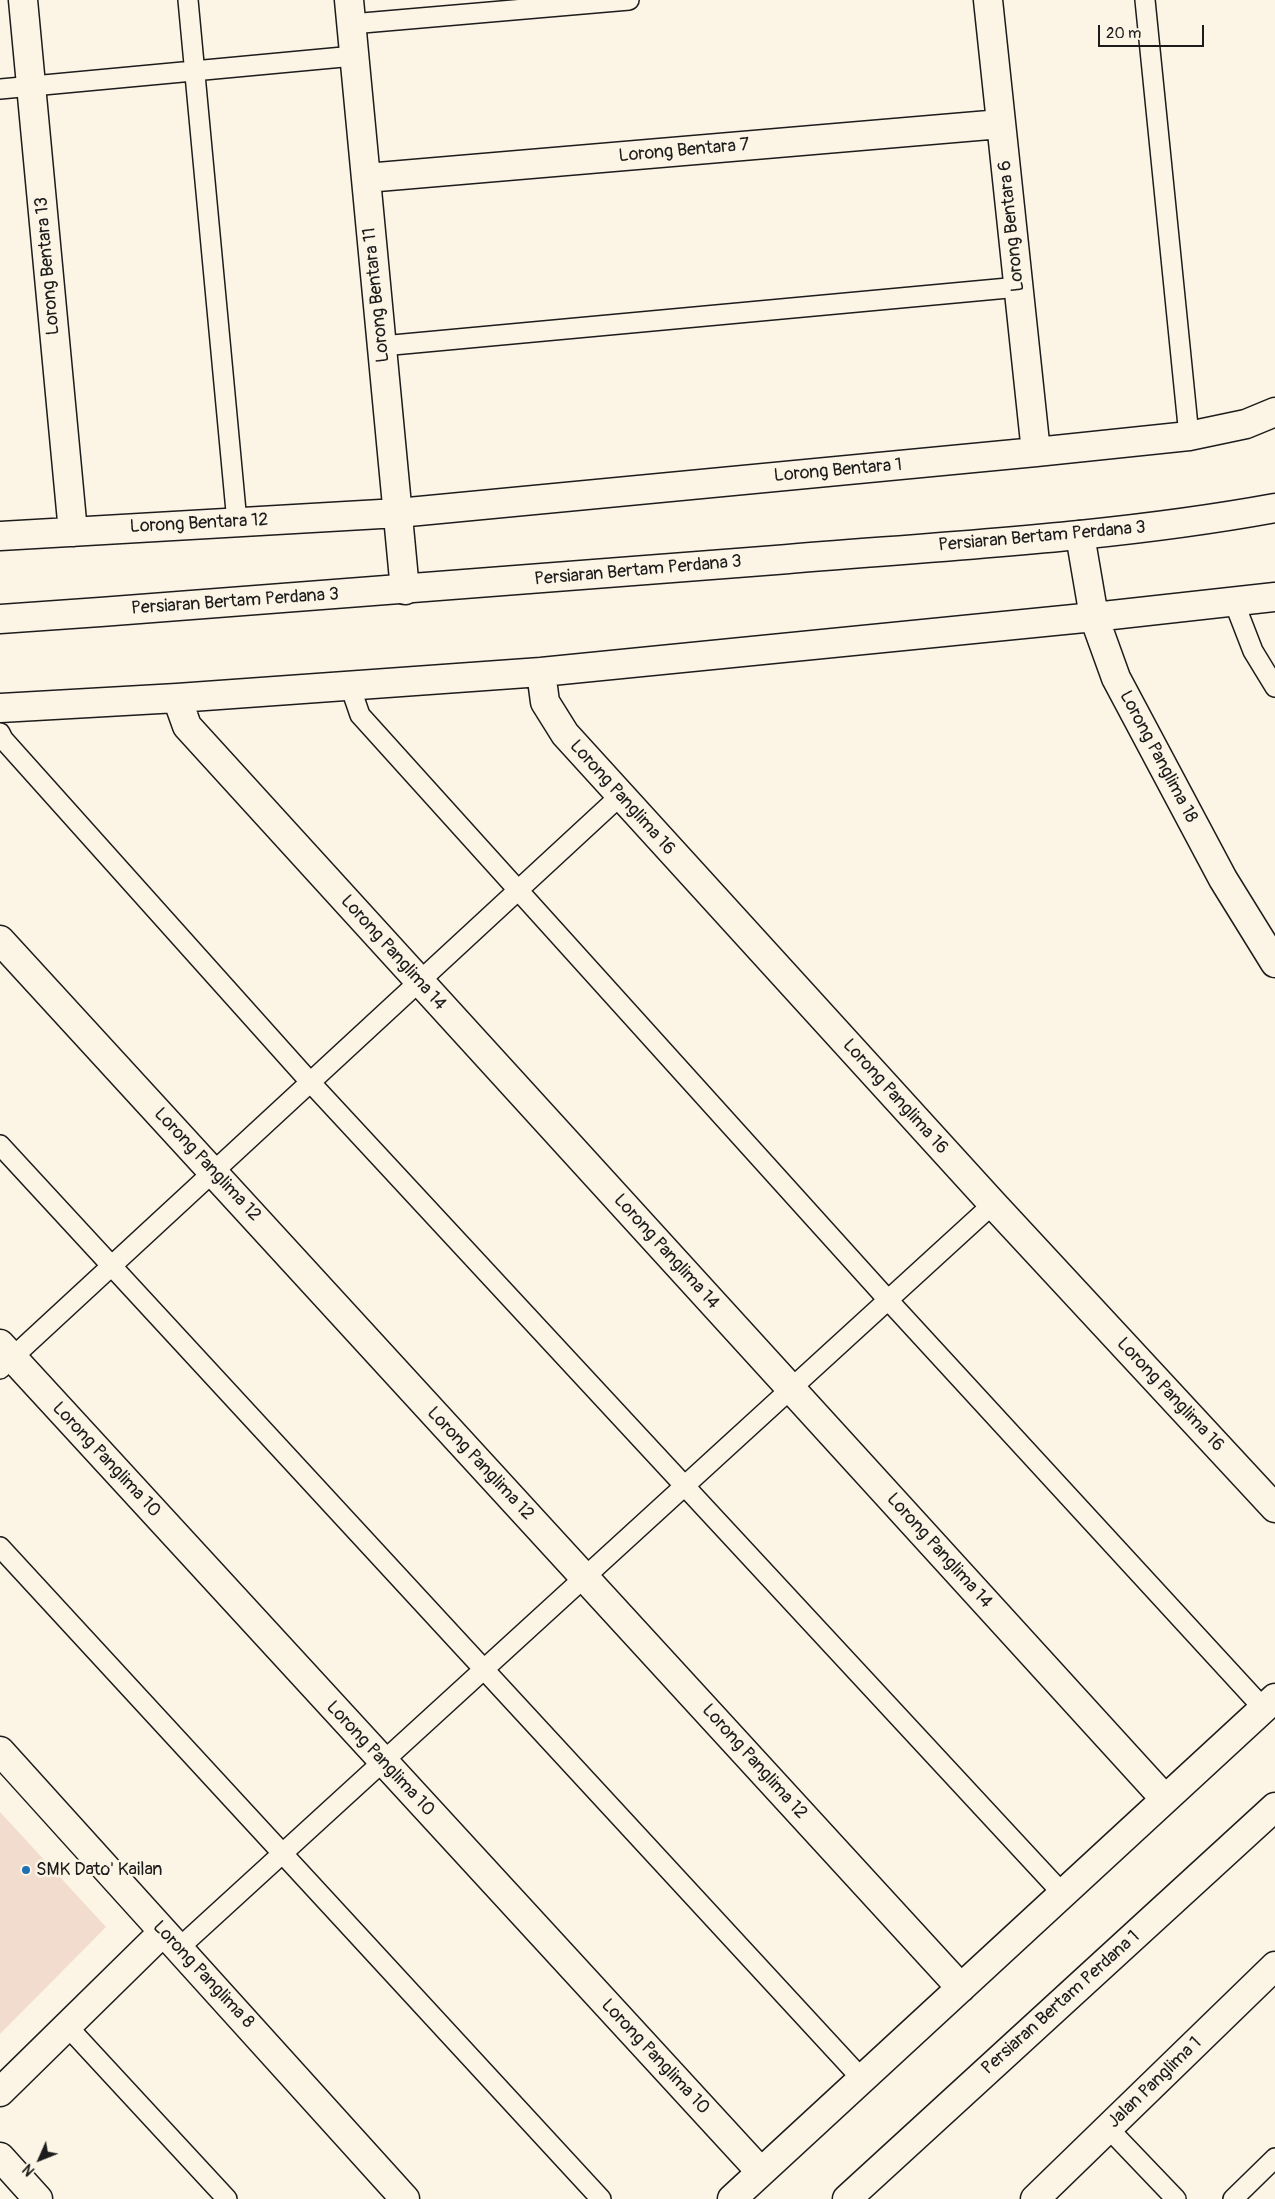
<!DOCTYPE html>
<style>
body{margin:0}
#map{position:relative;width:1275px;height:2199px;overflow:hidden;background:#fcf5e5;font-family:Pangolin,sans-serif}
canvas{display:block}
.north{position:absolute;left:15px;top:2134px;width:50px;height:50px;-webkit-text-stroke:4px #fcf5e5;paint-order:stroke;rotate:226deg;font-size:14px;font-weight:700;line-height:20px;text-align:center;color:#1c1c1c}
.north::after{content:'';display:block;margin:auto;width:18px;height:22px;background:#1c1c1c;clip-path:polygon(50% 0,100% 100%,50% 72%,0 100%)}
.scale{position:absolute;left:1098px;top:25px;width:106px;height:22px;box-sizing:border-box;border:2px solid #1c1c1c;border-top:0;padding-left:6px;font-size:15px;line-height:18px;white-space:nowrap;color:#1c1c1c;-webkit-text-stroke:4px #fcf5e5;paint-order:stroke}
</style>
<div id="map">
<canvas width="1275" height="2199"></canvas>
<div class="north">N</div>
<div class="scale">20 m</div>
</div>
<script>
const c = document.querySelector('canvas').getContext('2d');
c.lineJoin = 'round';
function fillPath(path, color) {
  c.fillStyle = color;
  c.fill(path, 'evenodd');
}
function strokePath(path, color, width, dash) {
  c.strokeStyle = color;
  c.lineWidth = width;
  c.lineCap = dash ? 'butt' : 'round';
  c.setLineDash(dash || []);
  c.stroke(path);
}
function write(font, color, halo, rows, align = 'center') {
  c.font = font + ' Pangolin,sans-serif';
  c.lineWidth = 5;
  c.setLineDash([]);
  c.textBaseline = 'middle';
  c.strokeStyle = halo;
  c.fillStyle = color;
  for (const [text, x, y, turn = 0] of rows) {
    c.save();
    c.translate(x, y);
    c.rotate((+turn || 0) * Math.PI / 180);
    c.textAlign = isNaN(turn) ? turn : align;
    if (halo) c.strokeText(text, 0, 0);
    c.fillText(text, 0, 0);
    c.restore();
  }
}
const built = new Path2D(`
 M0,1812L106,1927L0,2034Z`);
const lane = new Path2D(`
 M188,0L237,522
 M1145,0L1189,436
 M351,24L629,0
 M0,89L354,56
 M382,346L1019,287
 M1234,602L1253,651L1275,687
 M350,686L360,715L889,1301L1264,1709
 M0,733L3,739L311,1083L1063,1894
 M0,1145L862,2079
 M0,1369L620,796
 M0,1547L601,2199
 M179,1948L993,1204
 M67,2026L227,2199
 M1109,2129L1176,2199
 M1233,2199L1275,2158`);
const street = new Path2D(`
 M23,0L73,532
 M349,0L405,590
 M988,0L1036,452
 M366,178L1001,124
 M1080,535L1094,617L1116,678L1223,879L1275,963
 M0,536L398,513L1036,452L1189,436L1246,424L1275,412
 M541,672L545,702L565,734L993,1204L1275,1508
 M177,698L187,726L1165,1799
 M0,708L177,698L541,672L1094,617L1275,597
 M0,940L961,1988
 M0,1344L761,2172
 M0,1751L405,2199
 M0,2092L163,1932
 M0,2157L38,2199
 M732,2199L1275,1698
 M1035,2199L1275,1966`);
const secondary = new Path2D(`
 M0,619C259,601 518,581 776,560C943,546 1111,538 1275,508
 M847,2199L1275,1807`);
const markers = [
 [26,1870,5,"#1f6fb2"]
];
const streetNames = [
 ["Lorong Bentara 7",684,151,-5],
 ["Lorong Bentara 6",1012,226,-96],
 ["Lorong Bentara 13",48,266,-95],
 ["Lorong Bentara 11",377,295,-96],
 ["Lorong Bentara 1",838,471,-5],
 ["Lorong Bentara 12",199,524,-3],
 ["Persiaran Bertam Perdana 3",1042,537,-5],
 ["Persiaran Bertam Perdana 3",638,571,-5],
 ["Persiaran Bertam Perdana 3",235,602,-4],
 ["Lorong Panglima 18",1158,757,62],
 ["Lorong Panglima 16",622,798,48],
 ["Lorong Panglima 14",393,953,48],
 ["Lorong Panglima 16",895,1097,48],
 ["Lorong Panglima 12",207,1165,47],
 ["Lorong Panglima 14",666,1252,48],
 ["Lorong Panglima 16",1170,1395,47],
 ["Lorong Panglima 10",106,1460,47],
 ["Lorong Panglima 12",480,1464,47],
 ["Lorong Panglima 14",939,1551,48],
 ["Lorong Panglima 10",380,1759,47],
 ["Lorong Panglima 12",754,1762,48],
 ["Lorong Panglima 8",203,1975,47],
 ["Persiaran Bertam Perdana 1",1061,2003,-42],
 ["Lorong Panglima 10",655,2057,47],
 ["Jalan Panglima 1",1155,2083,-44]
];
const poiNames = [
 ["SMK Dato' Kailan",36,1870]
];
fillPath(built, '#f2dcce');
strokePath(lane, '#1c1c1c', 22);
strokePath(street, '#1c1c1c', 31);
strokePath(secondary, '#1c1c1c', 31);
strokePath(lane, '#fcf5e5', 19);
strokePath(street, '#fcf5e5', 28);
strokePath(secondary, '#fcf5e5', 28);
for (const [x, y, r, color] of markers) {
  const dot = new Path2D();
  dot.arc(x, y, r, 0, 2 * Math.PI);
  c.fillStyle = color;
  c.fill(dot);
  strokePath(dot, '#fcf5e5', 2);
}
write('18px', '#1c1c1c', '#fcf5e5', streetNames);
write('18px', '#1c1c1c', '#fcf5e5', poiNames, 'left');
</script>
